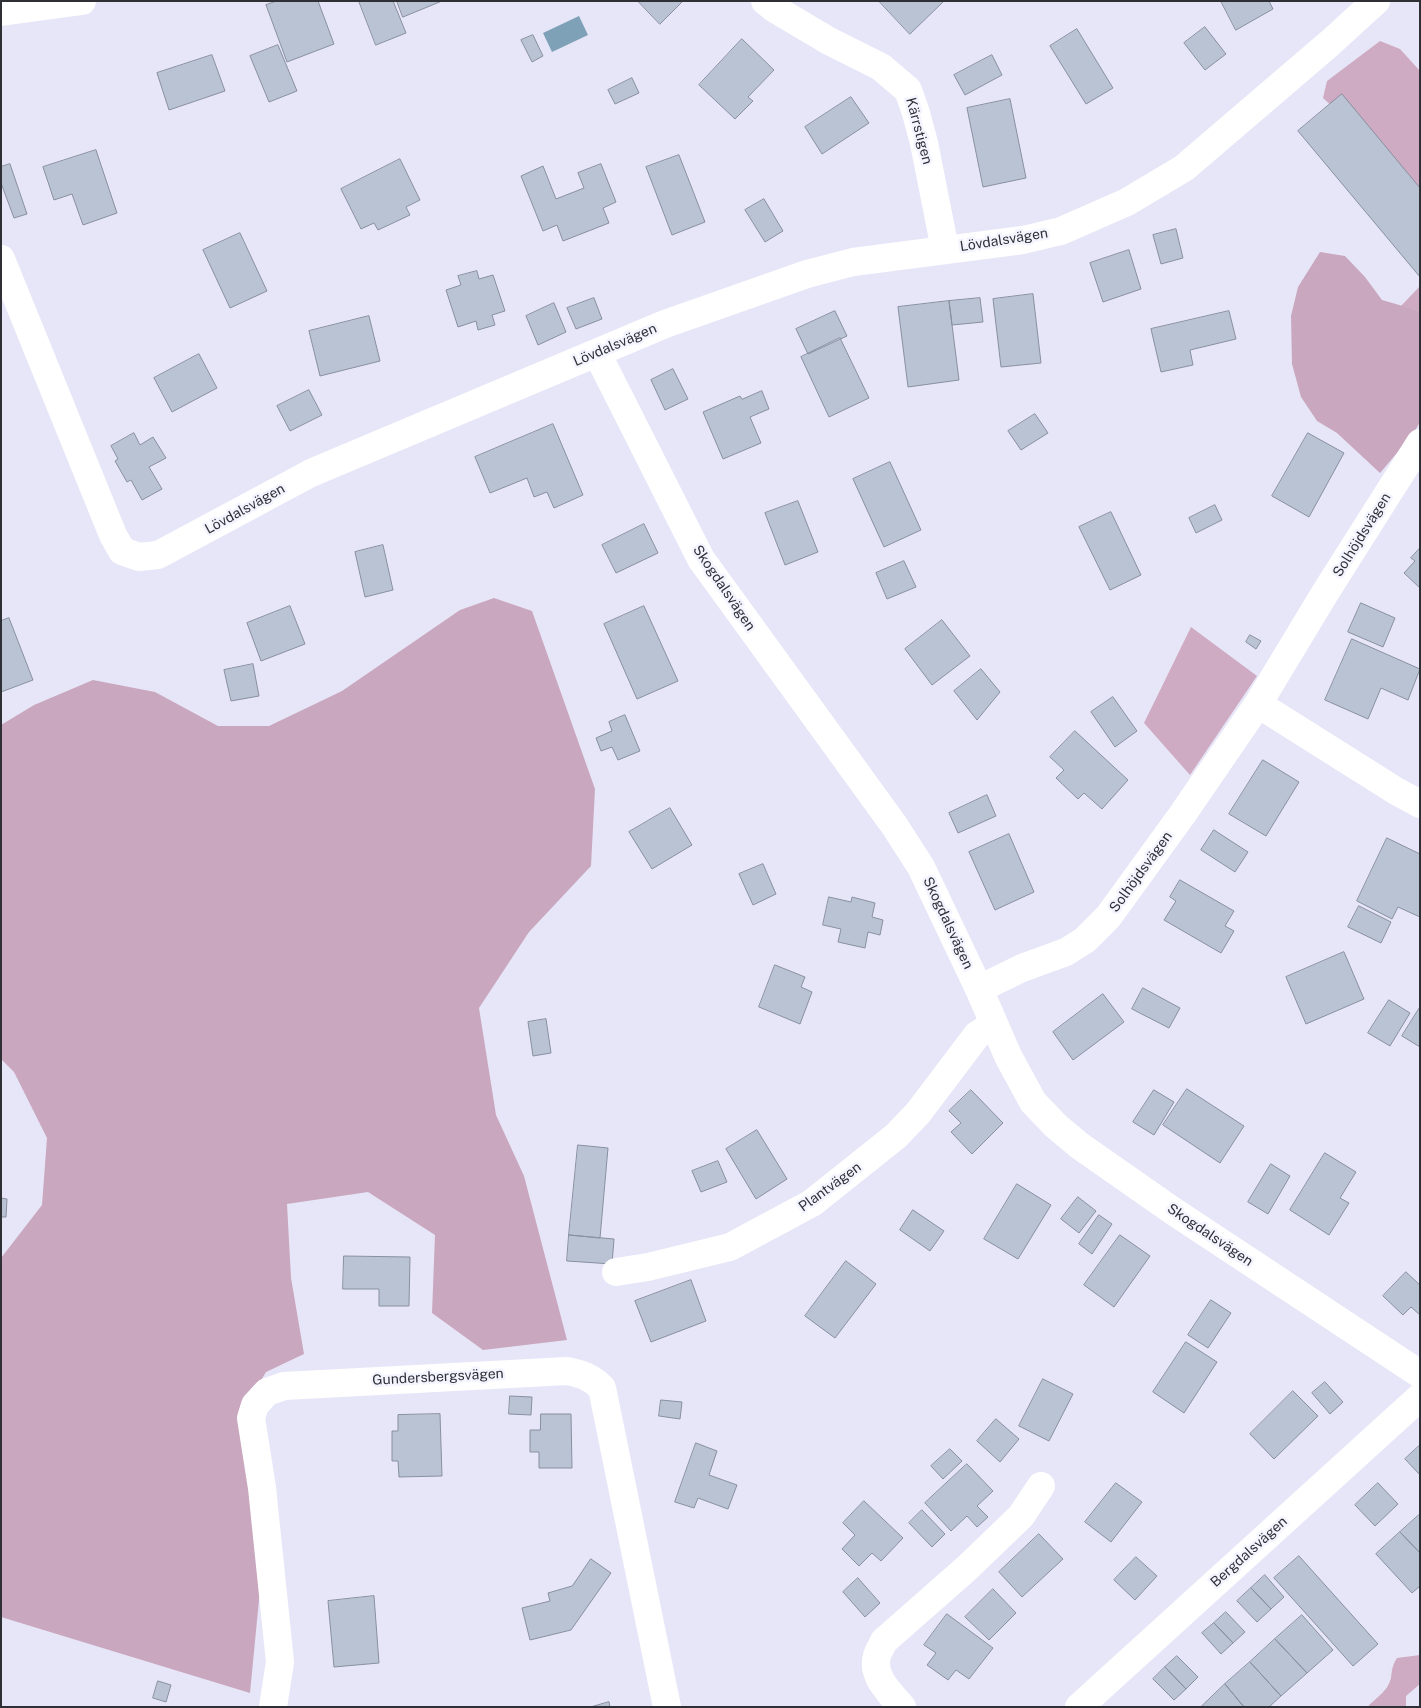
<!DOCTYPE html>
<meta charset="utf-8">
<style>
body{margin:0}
#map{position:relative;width:1421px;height:1708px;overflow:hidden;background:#e7e6f8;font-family:"Public Sans",sans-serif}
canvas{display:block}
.frame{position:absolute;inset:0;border:2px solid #2f2f36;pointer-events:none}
</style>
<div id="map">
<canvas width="1421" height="1708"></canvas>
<div class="frame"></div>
</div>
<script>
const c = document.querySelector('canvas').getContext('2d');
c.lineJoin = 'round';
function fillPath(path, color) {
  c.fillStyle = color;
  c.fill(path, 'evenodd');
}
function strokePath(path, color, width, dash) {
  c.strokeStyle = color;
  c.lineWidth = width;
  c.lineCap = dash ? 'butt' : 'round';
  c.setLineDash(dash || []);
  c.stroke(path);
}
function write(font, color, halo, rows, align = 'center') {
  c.font = font + ' "Public Sans",sans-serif';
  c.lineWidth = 5;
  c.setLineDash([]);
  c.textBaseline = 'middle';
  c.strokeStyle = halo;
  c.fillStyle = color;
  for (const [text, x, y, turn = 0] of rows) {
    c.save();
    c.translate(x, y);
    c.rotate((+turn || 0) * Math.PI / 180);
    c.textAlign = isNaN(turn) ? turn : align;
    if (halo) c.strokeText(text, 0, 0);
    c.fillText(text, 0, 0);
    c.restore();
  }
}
const green = new Path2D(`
 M1380,41L1400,49L1420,71V188L1323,98L1327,81Z
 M1420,286V311L1401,306Z
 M1191,627L1257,676L1190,775L1144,723Z
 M1420,1655V1684L1406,1696V1707H1369V1705C1378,1697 1388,1690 1391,1678C1392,1670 1392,1666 1397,1658Z`);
const forest = new Path2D(`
 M1320,252L1345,256L1365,277L1382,300L1420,311V422L1413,434L1380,473L1337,433L1317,421L1301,397L1292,364L1291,316L1298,287Z
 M494,598L532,611L595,789L591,866L529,932L479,1008L496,1115L524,1176L567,1340L483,1350L432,1313L435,1235L368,1192L287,1204L291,1278L304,1354L266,1372L251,1397L261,1579L250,1693L1,1617V1258L42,1205L47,1138L14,1072L1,1059V725L34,705L93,680L155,692L218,726H269L342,691L460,610Z`);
const water = new Path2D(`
 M579,16L588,35L552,52L543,33Z`);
const building = new Path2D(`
 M277,1H318L334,44L287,62L266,5Z
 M359,1H393L406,33L376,45Z
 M397,1H442L403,17Z
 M638,1H683L660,24Z
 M879,1H944L910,34Z
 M1221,1H1269L1273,9L1236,30Z
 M1205,27L1226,54L1205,70L1184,43Z
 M1077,29L1113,88L1086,104L1050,46Z
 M533,35L543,56L532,62L521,40Z
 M742,39L774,70L748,97L753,101L735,119L699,85Z
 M278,45L297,91L269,102L250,56Z
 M212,55L225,91L169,110L157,73Z
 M992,55L1002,75L965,95L954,75Z
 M632,78L639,93L615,104L608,90Z
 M1342,94L1420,188V277L1298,131Z
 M851,97L869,123L822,154L805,127Z
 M1010,99L1026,178L983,187L967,108Z
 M96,150L117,213L83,225L72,194L54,200L43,167Z
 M679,155L705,222L672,235L646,167Z
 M400,159L420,200L406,207L410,215L378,230L374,223L361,229L341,189Z
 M10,164L27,214L14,218L1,183V167Z
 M601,164L616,202L603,208L609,223L563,241L557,225L543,231L521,176L543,166L556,199L584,188L578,173Z
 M764,199L783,231L765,242L745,210Z
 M1176,229L1183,258L1161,264L1153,235Z
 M240,233L267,291L230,308L203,250Z
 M1129,250L1141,289L1103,302L1090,263Z
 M477,271L479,279L493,275L505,311L492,315L495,325L478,330L476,321L458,327L446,290L461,285L458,276Z
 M1033,294L1041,363L1001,367L993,299Z
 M594,298L602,319L576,329L567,308Z
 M980,298L983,322L952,325L949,301Z
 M949,301L959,380L908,387L898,307Z
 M554,303L566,332L538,345L526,316Z
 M835,311L847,336L808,354L796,329Z
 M1229,311L1236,339L1190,350L1193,365L1161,372L1151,329Z
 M369,316L380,361L320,376L309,331Z
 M840,338L869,398L829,417L801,357Z
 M199,354L217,388L172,412L154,378Z
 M673,369L688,399L665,410L651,380Z
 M309,390L322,415L290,431L277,406Z
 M762,391L769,409L750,417L761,443L723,459L703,412L740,396L742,399Z
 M1035,414L1048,433L1021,450L1008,431Z
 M553,424L583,495L554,508L547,492L534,497L527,478L490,493L475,457Z
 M134,433L140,445L153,437L166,458L149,467L162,489L142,500L131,480L127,482L115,461L118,459L111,446Z
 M1308,433L1344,453L1309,517L1272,496Z
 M890,462L921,530L884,547L853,479Z
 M798,501L818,552L785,565L765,513Z
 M1215,505L1222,520L1196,533L1189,518Z
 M1111,512L1141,575L1110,590L1079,527Z
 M644,524L658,553L616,573L602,545Z
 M383,545L393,590L365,597L355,552Z
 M1420,548V588L1404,573L1415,561L1411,558Z
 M904,561L916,587L887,599L876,573Z
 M1361,603L1395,618L1383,647L1348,632Z
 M290,606L305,644L261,661L247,623Z
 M644,606L678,681L637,699L604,624Z
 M9,618L33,680L1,692V621Z
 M942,620L970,656L932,685L905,649Z
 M1250,635L1261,641L1256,649L1246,642Z
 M1352,639L1420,669L1408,700L1381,688L1368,719L1325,700Z
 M253,664L259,696L231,701L224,670Z
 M981,669L1000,692L977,720L954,691Z
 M1113,697L1137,731L1115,747L1091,712Z
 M625,715L640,751L618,760L612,747L601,751L596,738L612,731L609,722Z
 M1075,731L1128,780L1102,809L1084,793L1078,799L1056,778L1064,770L1050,757Z
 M1263,760L1299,782L1266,836L1229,814Z
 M987,795L996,816L958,833L949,813Z
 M670,808L692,845L652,869L629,832Z
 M1214,830L1248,852L1235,872L1201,850Z
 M1009,834L1034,892L995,910L969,852Z
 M1387,838L1420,854V917L1398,907L1392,919L1357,901Z
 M763,864L776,894L753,905L739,874Z
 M1180,880L1234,911L1225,926L1234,931L1221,953L1164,920L1176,901L1170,897Z
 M829,897L851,902L852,897L875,903L872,917L883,920L880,935L868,932L865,948L838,942L841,929L823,925Z
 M1359,906L1391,922L1381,943L1348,927Z
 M1344,952L1364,999L1306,1024L1286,977Z
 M775,965L805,977L801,987L812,992L800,1024L759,1007Z
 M1143,988L1180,1008L1169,1028L1132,1009Z
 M1103,994L1124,1022L1073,1060L1053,1032Z
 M1389,1000L1410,1013L1390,1046L1368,1033Z
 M1420,1007V1047L1402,1036Z
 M546,1019L551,1053L533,1056L528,1022Z
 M1187,1089L1244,1126L1220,1163L1163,1125Z
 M971,1090L1003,1123L972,1154L951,1132L961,1123L949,1111Z
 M1154,1090L1174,1102L1154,1135L1133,1122Z
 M757,1130L787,1179L756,1199L726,1149Z
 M578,1145L608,1148L600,1238L569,1235Z
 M1325,1153L1356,1172L1340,1198L1349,1203L1329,1235L1290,1210Z
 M718,1161L727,1182L701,1192L692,1171Z
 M1271,1164L1290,1176L1268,1214L1248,1202Z
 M1017,1184L1051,1205L1018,1259L984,1239Z
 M1078,1197L1096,1211L1079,1233L1061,1219Z
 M1,1198L7,1199L6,1217H1Z
 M913,1210L944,1231L930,1251L900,1230Z
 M1099,1215L1112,1224L1092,1254L1079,1244Z
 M569,1235L614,1239L612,1264L567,1261Z
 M1120,1235L1150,1256L1114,1307L1084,1285Z
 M344,1256L410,1257L409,1306H379V1289H343Z
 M846,1261L876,1284L835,1338L805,1316Z
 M1406,1272L1420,1285V1315L1411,1307L1403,1315L1383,1296Z
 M691,1280L706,1321L651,1342L635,1301Z
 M1211,1300L1231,1313L1208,1348L1188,1335Z
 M1186,1342L1217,1362L1184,1413L1153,1392Z
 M1043,1379L1073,1394L1049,1441L1019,1426Z
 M1325,1382L1343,1402L1330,1414L1312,1393Z
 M1293,1391L1318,1416L1274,1459L1250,1434Z
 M510,1396L532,1397L531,1415L509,1414Z
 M661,1400L682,1402L680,1419L659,1416Z
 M440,1414L442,1476L399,1477L398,1461H392V1431H398V1415Z
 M541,1414H571L572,1468H539V1452H530V1430H540Z
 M996,1419L1019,1439L1000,1462L977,1441Z
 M696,1443L717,1451L709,1475L737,1485L728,1509L698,1498L694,1508L675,1502Z
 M1420,1445V1475L1405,1459Z
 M950,1449L962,1461L943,1479L931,1466Z
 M967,1464L993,1491L977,1506L988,1517L977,1527L967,1516L951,1531L925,1503Z
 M1116,1483L1142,1502L1111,1542L1085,1522Z
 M1378,1483L1398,1504L1375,1526L1355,1505Z
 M864,1501L903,1538L881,1561L872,1553L859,1566L842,1549L855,1535L843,1523Z
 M922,1510L945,1534L932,1547L909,1523Z
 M1420,1514V1553L1400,1532Z
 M1400,1532L1420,1553V1586L1412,1593L1376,1554Z
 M1039,1534L1063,1559L1022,1597L999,1572Z
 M1299,1556L1378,1644L1353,1666L1274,1578Z
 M1136,1557L1157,1576L1135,1600L1114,1580Z
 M591,1559L611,1573L571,1630L530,1640L522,1608L550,1601L548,1593L572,1586Z
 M1265,1575L1284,1597L1271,1609L1251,1588Z
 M858,1578L880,1603L865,1617L843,1592Z
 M1251,1588L1271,1609L1257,1622L1237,1601Z
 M993,1589L1016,1613L989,1640L965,1617Z
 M374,1596L379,1663L334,1667L328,1601Z
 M1226,1612L1245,1632L1233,1643L1214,1623Z
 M947,1614L993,1648L969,1679L956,1670L948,1680L927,1665L936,1653L924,1645Z
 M1302,1615L1333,1650L1307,1673L1275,1639Z
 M1214,1623L1233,1643L1221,1654L1202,1633Z
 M1275,1639L1307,1673L1281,1696L1250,1662Z
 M1177,1656L1198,1677L1186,1689L1165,1667Z
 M1250,1662L1281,1696L1269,1707H1244L1225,1684Z
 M1165,1667L1186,1689L1174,1700L1153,1679Z
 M158,1681L171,1685L166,1702L153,1698Z
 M1225,1684L1244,1707H1201Z
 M609,1702L610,1707H591Z`);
const minor = new Path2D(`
 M765,1L775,9L829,41L881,67L908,90L916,113L924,143L945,249
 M1,12L82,1
 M1,259L113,535L122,551L139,557L158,555L311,473L665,324L807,274L853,262L1023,240L1061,231L1127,202L1184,168L1330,43L1376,1
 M597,353L701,559L894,825L921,867L979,989L1008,1056L1033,1102L1056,1126L1080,1146L1173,1211L1420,1374
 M1258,704L1396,791L1420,804
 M979,989L1022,968L1066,952L1085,940L1108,917L1182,815L1258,704L1325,593L1420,443
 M616,1272L648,1267L730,1247L812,1203L896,1136L918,1113L977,1035L994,1024
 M273,1707L280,1662L262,1488L251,1418L255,1405L267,1392L284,1386L567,1371C582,1374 591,1377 602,1388L667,1707
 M902,1707C890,1693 871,1676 877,1656C878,1651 882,1646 884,1641L967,1568L1021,1516L1041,1486
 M1079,1707L1420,1397`);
const streetNames = [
 ["Kärrstigen",919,131,75],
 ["Lövdalsvägen",1004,240,-9],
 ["Lövdalsvägen",615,345,-23],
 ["Lövdalsvägen",245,509,-29],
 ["Solhöjdsvägen",1362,535,-58],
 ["Skogdalsvägen",724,588,56],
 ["Solhöjdsvägen",1141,872,-54],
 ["Skogdalsvägen",948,923,65],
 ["Plantvägen",830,1187,-36],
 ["Skogdalsvägen",1210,1235,34],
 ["Gundersbergsvägen",438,1377,-3],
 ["Bergdalsvägen",1249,1552,-42]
];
fillPath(green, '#ceabc2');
fillPath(forest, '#c9a7be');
fillPath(water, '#7ea1b7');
fillPath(building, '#bac3d3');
strokePath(building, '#88909f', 1);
strokePath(minor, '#fff', 28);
write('14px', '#2f2f36', '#f4f4ff', streetNames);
</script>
